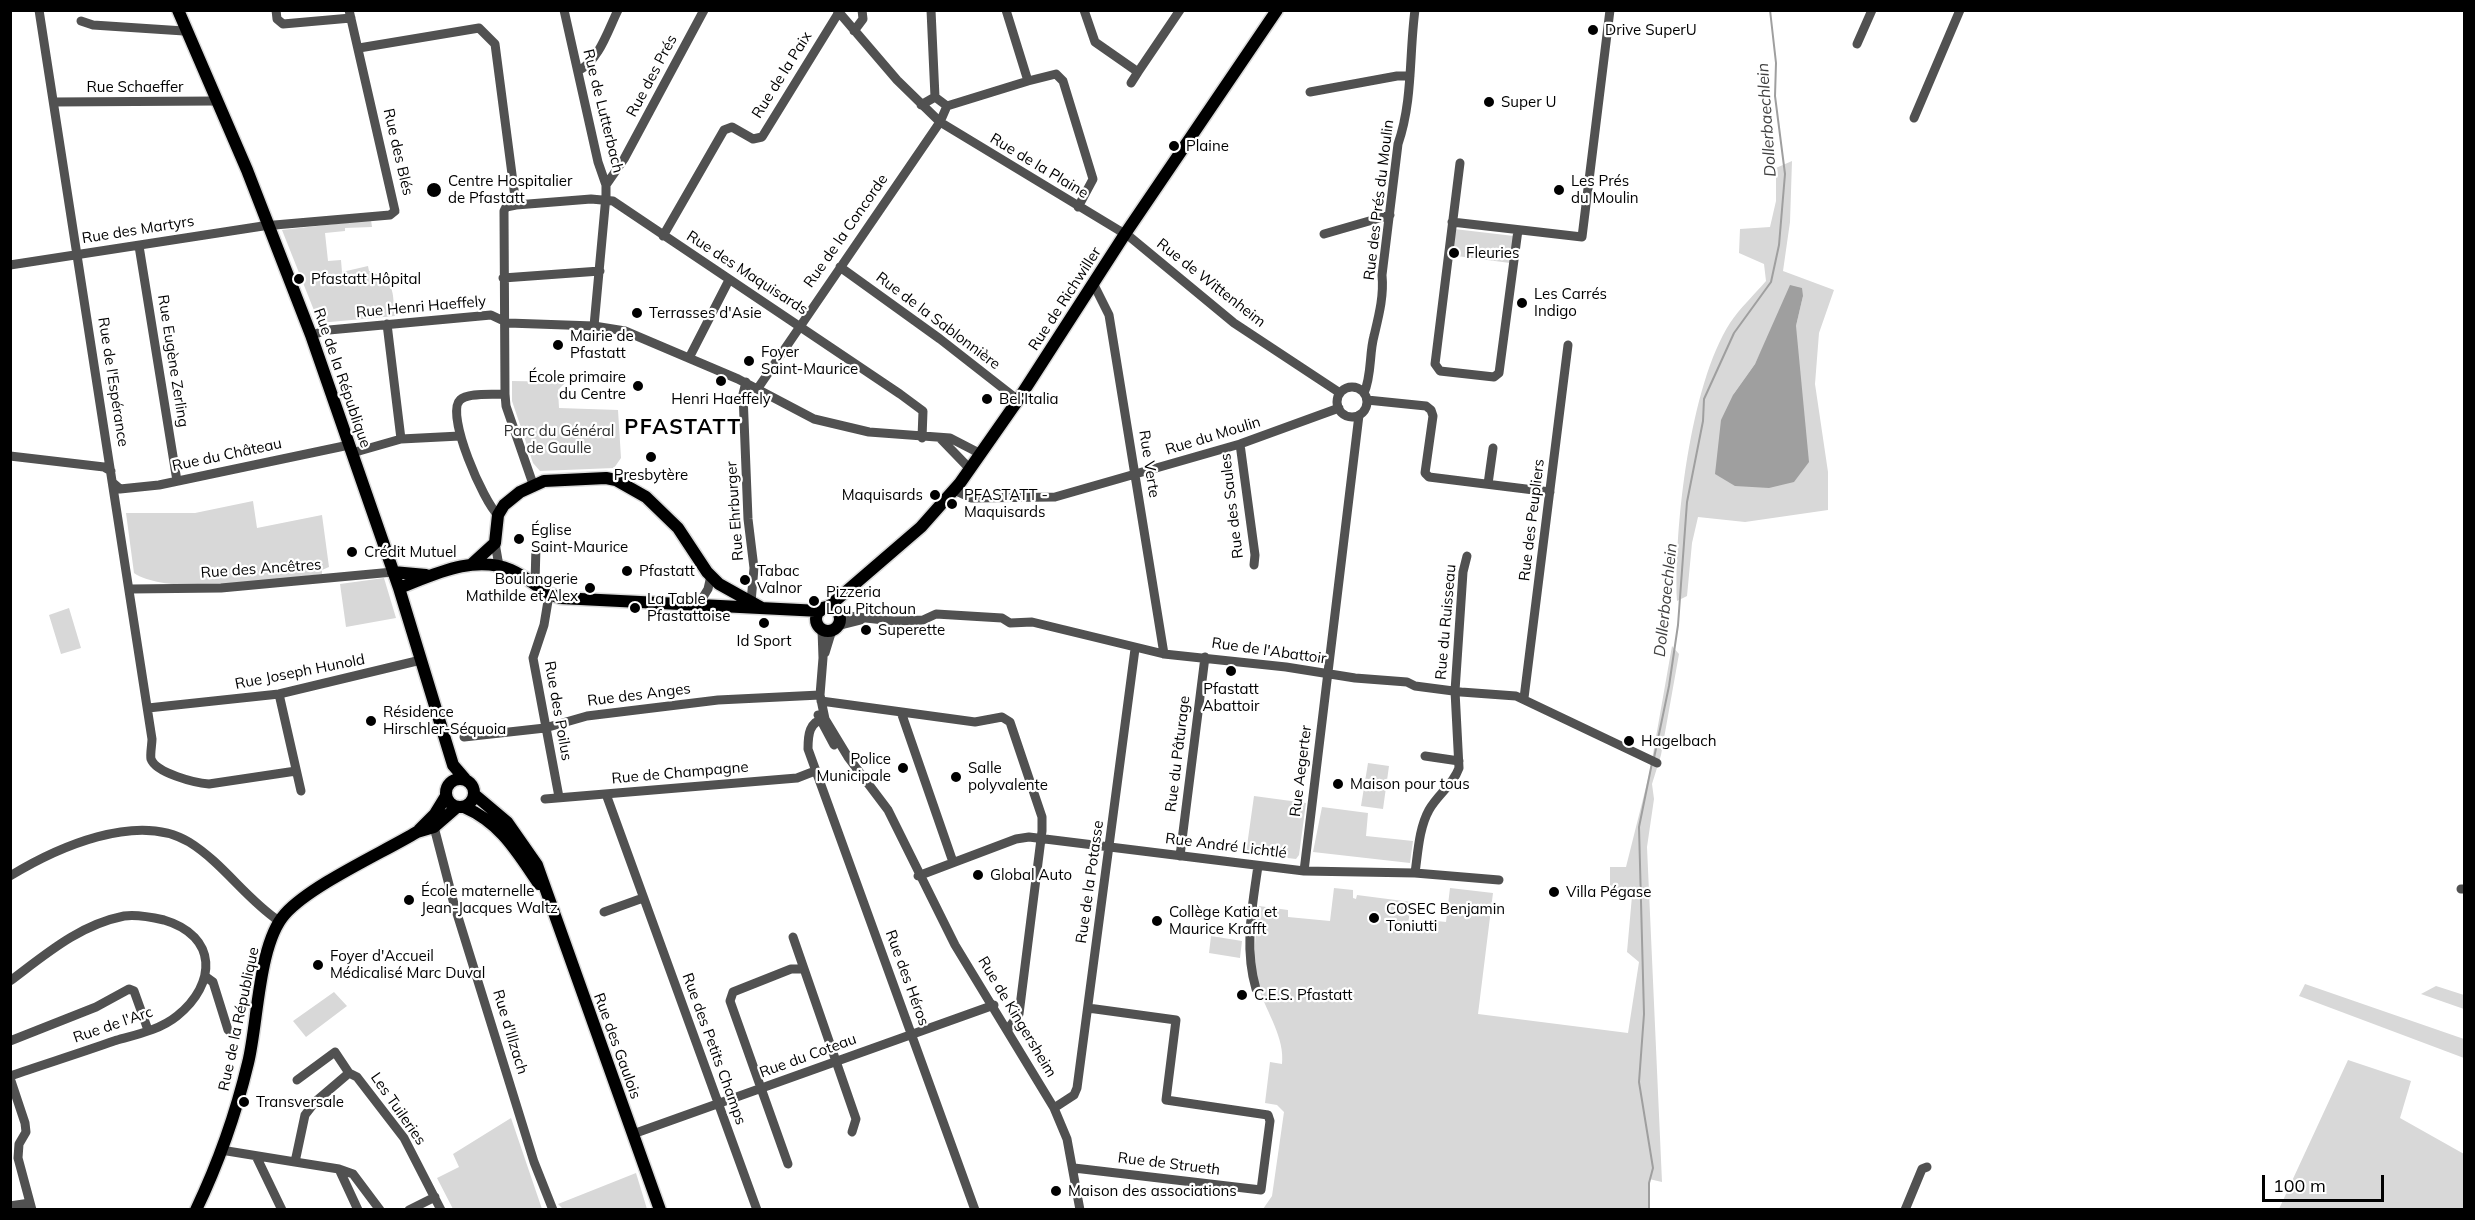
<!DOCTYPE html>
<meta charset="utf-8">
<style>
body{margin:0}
#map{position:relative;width:2475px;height:1220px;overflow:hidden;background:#fff;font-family:Mulish,sans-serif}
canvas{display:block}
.frame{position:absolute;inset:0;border:12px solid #000;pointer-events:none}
.scale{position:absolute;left:2262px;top:1175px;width:122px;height:27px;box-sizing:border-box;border:3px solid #000;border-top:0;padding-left:8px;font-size:18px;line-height:21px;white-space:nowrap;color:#000;-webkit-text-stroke:4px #fff;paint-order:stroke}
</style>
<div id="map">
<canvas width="2475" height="1220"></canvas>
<div class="frame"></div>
<div class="scale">100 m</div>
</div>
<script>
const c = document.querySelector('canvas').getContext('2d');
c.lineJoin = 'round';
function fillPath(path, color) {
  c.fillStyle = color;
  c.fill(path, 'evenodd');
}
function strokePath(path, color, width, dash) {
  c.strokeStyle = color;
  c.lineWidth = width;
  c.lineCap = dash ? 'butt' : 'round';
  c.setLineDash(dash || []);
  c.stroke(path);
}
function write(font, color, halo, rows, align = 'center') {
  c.font = font + ' Mulish,sans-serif';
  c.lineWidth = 4.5;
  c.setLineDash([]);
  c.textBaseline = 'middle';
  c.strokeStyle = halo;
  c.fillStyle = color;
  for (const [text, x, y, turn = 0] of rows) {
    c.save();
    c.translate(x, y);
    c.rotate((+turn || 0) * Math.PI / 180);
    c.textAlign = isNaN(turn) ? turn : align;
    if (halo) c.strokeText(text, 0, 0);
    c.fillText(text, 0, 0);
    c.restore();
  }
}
const green = new Path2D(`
 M1792,161L1790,222L1783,271L1834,290L1819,333L1815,384L1828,472V510L1745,522L1698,517L1692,543L1687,596L1677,601C1674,527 1690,385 1730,323C1740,308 1754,295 1766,281L1764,264L1739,253L1740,229L1770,227L1776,201V168ZM1803,296L1796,326L1733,395L1755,364L1774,325Z
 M371,220L372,227L345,228V231L325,233L328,261L341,260L342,272L368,266L369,271C396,281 392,290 395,316L319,323L282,230Z
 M1454,229L1514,236L1510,263L1457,256L1458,250L1451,249Z
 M512,381L566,382L558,390L559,408L618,410L621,458L614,468L540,471L533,463L512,401Z
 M253,501L257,528L322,515L329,567L322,570V574C278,579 169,597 134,573L126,513H195Z
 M384,578L396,618L346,627L340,584Z
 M69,608L81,648L61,654L49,615Z
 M1672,646L1679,654L1661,755L1652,784L1654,799L1647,847L1662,1182L1649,1179L1648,1209H1263L1272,1196L1284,1112L1277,1105L1265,1103L1270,1062L1282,1064C1285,1038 1267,1013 1259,989C1251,961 1256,934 1259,906L1288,910V917L1330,921L1334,888L1353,890V898L1356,899L1357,895L1411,902L1408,925L1427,928L1428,920L1446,922L1450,888L1493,893L1478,1014L1628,1033L1639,962L1627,952L1632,896L1610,885V867H1626L1650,771Z
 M1368,763L1389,766L1383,809L1361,806Z
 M1254,796L1306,803L1299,855L1296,859L1246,853Z
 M1322,807L1368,813L1366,836L1413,841L1410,863L1313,852Z
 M1211,936L1242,941L1240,958L1209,953Z
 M2305,984L2464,1039V1058L2299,996Z
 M2436,986L2464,995V1009L2421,994Z
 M334,992L347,1006L306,1037L293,1021Z
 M2348,1060L2411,1081L2400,1118L2464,1154V1209H2279Z
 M511,1118L542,1209H453L437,1178L459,1167L453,1154Z
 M636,1173L647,1209H563L558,1204Z`);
const water = new Path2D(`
 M1790,285L1802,288L1803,296L1796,326L1809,462L1794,482L1769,488L1735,486L1715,474L1721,420L1733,395L1755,364Z`);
const stream = new Path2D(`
 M1654,758L1669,686L1678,625L1687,502L1703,421L1704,399L1734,333L1771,282L1779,245L1785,174L1775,96L1776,63L1770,10
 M1649,1210V1183L1653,1168L1639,1082L1644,1014L1639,827L1652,763`);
const minor = new Path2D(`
 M39,10L152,739C152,744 150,754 151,759C156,773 195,783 209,784L296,771
 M276,10L277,19L283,24L351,18
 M564,10L598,162L606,185V196L594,326
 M837,10L897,80L940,122L1130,237L1234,323L1340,393
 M931,10L935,97
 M1006,10L1028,81L1056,74L1063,81L1093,179L1078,207
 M1084,10L1095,42L1138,72L1180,10
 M81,21L93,25L184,31
 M854,31L863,19L862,10
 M1857,44L1872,10
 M359,48L479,28L495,44L516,205L506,207L504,211L505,394L506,406L533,484
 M578,71C599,61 608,30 618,10
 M1131,83L1138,72
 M1310,92L1397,76H1410
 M54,102L216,101
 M947,106L1028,81
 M1914,118L1960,10
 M1460,163L1435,364L1440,371L1494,377L1499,373L1518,230
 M606,185L624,159L704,10
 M516,205L591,199L613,201L900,394L923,411L922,438
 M1452,222L1582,237L1610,10
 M1324,234L1390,215
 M663,236L724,130L732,127L753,139L762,137L839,12
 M139,246L177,481
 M10,265L263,226L390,215L395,211L349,10
 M840,267L940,339L1018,400
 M503,278L600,271
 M1093,283L1109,315L1164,654
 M387,324L401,439
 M311,335L329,330L491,315L508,323L594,326L625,331L738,379L814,419L869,432L950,438L979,453
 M689,358L729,280
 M746,382L743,394L748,519L754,568L751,602
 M1337 402a15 15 0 1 1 30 0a15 15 0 1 1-30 0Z
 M758,388L940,122L947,106L935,97L921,105
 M1364,393C1372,375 1369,354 1374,336C1379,315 1384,296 1382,275L1398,144C1413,101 1409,54 1415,10
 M1367,400L1426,406L1431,410L1433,416L1425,473L1429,477L1550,492
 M941,439L969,468
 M1240,444L1255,555L1254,565
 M352,453L401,439L460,436
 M10,456L104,467L111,471
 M113,483L120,489L159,485L349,445
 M1488,484L1493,448
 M954,490L971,498L1055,497L1240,444L1339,408
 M498,515C484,503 445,414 460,400C468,392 493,395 505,394
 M495,543L499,566
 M535,584L536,546
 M131,589L221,588L393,572
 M549,595L544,625L533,658L559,797
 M697,607L708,589L711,576
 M839,615L893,621L923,620L936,614L1002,618L1010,623L1032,622L1164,654L1286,667L1355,678L1407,682L1415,686L1461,692L1516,696L1657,763
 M837,626L861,620
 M822,629L823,658L820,695L825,719L848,757L888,810L955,945L1054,1108L1067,1139L1080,1210
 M825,653L832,630
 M279,694L301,791
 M1524,698L1568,345
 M821,701L975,722L1002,717L1010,722L1042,817V831L1019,1014L1008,1029
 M148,708L279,694L421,660
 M901,712L953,862
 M818,715L834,745
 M825,719C809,721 808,735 808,749L975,1210
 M464,737L545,728L587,716L718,700L820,695
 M1425,756L1459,761
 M606,794L757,1210
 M545,799L797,778L815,771
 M434,827L454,904L534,1162L553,1210
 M1180,856L1205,657
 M1304,871L1359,415
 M1415,873C1418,852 1419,828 1429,810C1438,794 1453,785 1459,768L1455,691L1463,572L1467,556
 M10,876C56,848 137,811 189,842C223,863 246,899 279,921
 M918,876L1016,839L1029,837L1304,871L1415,873L1499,880
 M2461,889H2464
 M604,912L643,898
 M793,937L856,1119L852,1132
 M206,977L213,982L228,1030
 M10,981C46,954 79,925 124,916C137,914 151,917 164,920C218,936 217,984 177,1016C160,1030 135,1035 114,1041C80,1053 45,1064 10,1076
 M1256,989C1244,948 1252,908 1258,866
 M10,1041L96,1007L129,989L134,991L148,1030
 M10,1078L25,1123L26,1132L19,1144L18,1158L32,1210
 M297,1080L335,1052L349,1073
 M1054,1108L1074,1095L1077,1088L1135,649
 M633,1134L994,1005
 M221,1150L295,1162L305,1115L315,1102L349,1073L357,1077L404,1138L441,1210
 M256,1156L282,1210
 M295,1162L339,1169
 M788,1164L730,1001L733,992L791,969H802
 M1074,1168L1261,1190L1270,1121L1268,1115L1166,1100L1176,1020L1088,1008
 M10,1206L30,1203
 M358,1210L339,1169L353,1174L380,1210
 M409,1210L435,1197
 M1905,1210L1922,1169L1927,1167`);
const major = new Path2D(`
 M178,10L247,170L311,335L399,588L453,765L465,779
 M472,564L495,543L498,515L504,505L520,492L544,481L606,478L616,480L646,497L678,528L707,572L719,584L762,608
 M393,572L426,575
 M399,588C433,575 474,554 511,570C529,578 542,592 560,598L820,611
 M816 619a12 12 0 1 1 24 0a12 12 0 1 1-24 0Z
 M827,608L921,527L960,483L1018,400L1125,234L1277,10
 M446 793a14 14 0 1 1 28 0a14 14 0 1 1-28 0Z
 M475,795L507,822L537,865L660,1210
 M464,807C501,823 517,852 539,884
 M419,830L435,814L446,796
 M196,1210C218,1164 236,1113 248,1063C258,1023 258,944 285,914C311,885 382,853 417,832L434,827L457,807`);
const markers = [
 [1593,30,6,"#000"],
 [1489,102,6,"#000"],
 [1174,146,6,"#000"],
 [434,190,8,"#000"],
 [1559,190,6,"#000"],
 [1454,253,6,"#000"],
 [299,279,6,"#000"],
 [1522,303,6,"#000"],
 [637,313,6,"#000"],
 [558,345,6,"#000"],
 [749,361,6,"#000"],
 [721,381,6,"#000"],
 [638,386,6,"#000"],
 [987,399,6,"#000"],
 [651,457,6,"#000"],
 [935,495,6,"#000"],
 [952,504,6,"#000"],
 [519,539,6,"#000"],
 [352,552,6,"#000"],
 [627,571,6,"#000"],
 [745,580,6,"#000"],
 [590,588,6,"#000"],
 [814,601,6,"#000"],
 [635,608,6,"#000"],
 [764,623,6,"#000"],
 [866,630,6,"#000"],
 [1231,671,6,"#000"],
 [371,721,6,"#000"],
 [1629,741,6,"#000"],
 [903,768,6,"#000"],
 [956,777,6,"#000"],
 [1338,784,6,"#000"],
 [978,875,6,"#000"],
 [1554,892,6,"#000"],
 [409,900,6,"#000"],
 [1374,918,6,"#000"],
 [1157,921,6,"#000"],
 [318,965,6,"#000"],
 [1242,995,6,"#000"],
 [244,1102,6,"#000"],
 [1056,1191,6,"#000"]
];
const poiNames = [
 ["Drive SuperU",1605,30],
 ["Super U",1501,102],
 ["Plaine",1186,146],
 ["Centre Hospitalier",448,181],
 ["de Pfastatt",448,198],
 ["Les Prés",1571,181],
 ["du Moulin",1571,198],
 ["Fleuries",1466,253],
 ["Pfastatt Hôpital",311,279],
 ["Les Carrés",1534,294],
 ["Indigo",1534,311],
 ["Terrasses d'Asie",649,313],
 ["Mairie de",570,336],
 ["Pfastatt",570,353],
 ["Foyer",761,352],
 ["Saint-Maurice",761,369],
 ["École primaire",626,377,"right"],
 ["du Centre",626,394,"right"],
 ["Henri Haeffely",721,399,"center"],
 ["Bel'Italia",999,399],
 ["Presbytère",651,475,"center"],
 ["Maquisards",923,495,"right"],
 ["PFASTATT -",964,495],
 ["Maquisards",964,512],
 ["Église",531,530],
 ["Saint-Maurice",531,547],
 ["Crédit Mutuel",364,552],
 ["Pfastatt",639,571],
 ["Tabac",757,571],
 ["Valnor",757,588],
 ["Boulangerie",578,579,"right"],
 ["Mathilde et Alex",578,596,"right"],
 ["Pizzeria",826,592],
 ["Lou Pitchoun",826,609],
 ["La Table",647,599],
 ["Pfastattoise",647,616],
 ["Superette",878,630],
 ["Id Sport",764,641,"center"],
 ["Pfastatt",1231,689,"center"],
 ["Abattoir",1231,706,"center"],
 ["Résidence",383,712],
 ["Hirschler-Séquoia",383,729],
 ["Hagelbach",1641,741],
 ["Police",891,759,"right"],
 ["Municipale",891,776,"right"],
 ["Salle",968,768],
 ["polyvalente",968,785],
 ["Maison pour tous",1350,784],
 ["Global Auto",990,875],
 ["École maternelle",421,891],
 ["Jean-Jacques Waltz",421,908],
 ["Villa Pégase",1566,892],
 ["COSEC Benjamin",1386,909],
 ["Toniutti",1386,926],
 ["Collège Katia et",1169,912],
 ["Maurice Krafft",1169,929],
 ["Foyer d'Accueil",330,956],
 ["Médicalisé Marc Duval",330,973],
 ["C.E.S. Pfastatt",1254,995],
 ["Transversale",256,1102],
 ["Maison des associations",1068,1191]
];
const streetNames = [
 ["Rue de la Paix",782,75,-58],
 ["Rue des Prés",652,76,-62],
 ["Rue Schaeffer",135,87],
 ["Rue de Lutterbach",603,111,76],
 ["Rue des Blés",398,152,77],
 ["Rue de la Plaine",1039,166,31],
 ["Rue des Prés du Moulin",1379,200,-83],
 ["Rue des Martyrs",138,230,-9],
 ["Rue de la Concorde",846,231,-55],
 ["Rue des Maquisards",747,273,33],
 ["Rue de Wittenheim",1211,283,38],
 ["Rue de Richwiller",1065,299,-57],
 ["Rue Henri Haeffely",421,307,-5],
 ["Rue de la Sablonnière",938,321,37],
 ["Rue Eugène Zerling",173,361,81],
 ["Rue de la République",342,378,71],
 ["Rue de l'Espérance",113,382,81],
 ["Rue du Moulin",1213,436,-17],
 ["Rue du Château",227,455,-12],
 ["Rue Verte",1149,464,81],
 ["Rue des Saules",1232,506,-97],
 ["Rue Ehrburger",735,511,-94],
 ["Rue des Peupliers",1532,520,-83],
 ["Rue des Ancêtres",261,569,-4],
 ["Rue du Ruisseau",1446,622,-85],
 ["Rue de l'Abattoir",1269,651,8],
 ["Rue Joseph Hunold",300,672,-11],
 ["Rue des Anges",639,695,-7],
 ["Rue des Poilus",558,711,80],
 ["Rue du Pâturage",1178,754,-83],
 ["Rue Aegerter",1301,771,-83],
 ["Rue de Champagne",680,773,-5],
 ["Rue André Lichtlé",1226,846,7],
 ["Rue de la Potasse",1090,882,-82],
 ["Rue des Héros",907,978,70],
 ["Rue de Kingersheim",1017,1017,59],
 ["Rue de la République",239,1019,-78],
 ["Rue de l'Arc",113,1025,-19],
 ["Rue d'Illzach",510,1032,73],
 ["Rue des Gaulois",617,1046,70],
 ["Rue des Petits Champs",714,1049,70],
 ["Rue du Coteau",808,1056,-20],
 ["Les Tuileries",398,1109,55],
 ["Rue de Strueth",1169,1164,7]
];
const parkNames = [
 ["Parc du Général",559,431],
 ["de Gaulle",559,448]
];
const waterNames = [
 ["Dollerbaechlein",1767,120,-94],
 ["Dollerbaechlein",1666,600,-84]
];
const districtNames = [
 ["PFASTATT",683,428]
];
fillPath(green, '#d8d8d8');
fillPath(water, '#9f9f9f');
strokePath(stream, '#9f9f9f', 2);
strokePath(major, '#dbdbdb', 15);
strokePath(minor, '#515151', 9);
strokePath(major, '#000', 12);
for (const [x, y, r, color] of markers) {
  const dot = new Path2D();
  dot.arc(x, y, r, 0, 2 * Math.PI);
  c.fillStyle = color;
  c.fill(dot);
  strokePath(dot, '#fff', 2);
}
write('15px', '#000', '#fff', poiNames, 'left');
write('15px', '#000', '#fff', streetNames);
write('15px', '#2f2f2f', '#fff', parkNames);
write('italic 16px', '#404040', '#fff', waterNames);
c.letterSpacing = '1.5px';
write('bold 21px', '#000', '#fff', districtNames);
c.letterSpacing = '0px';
</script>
